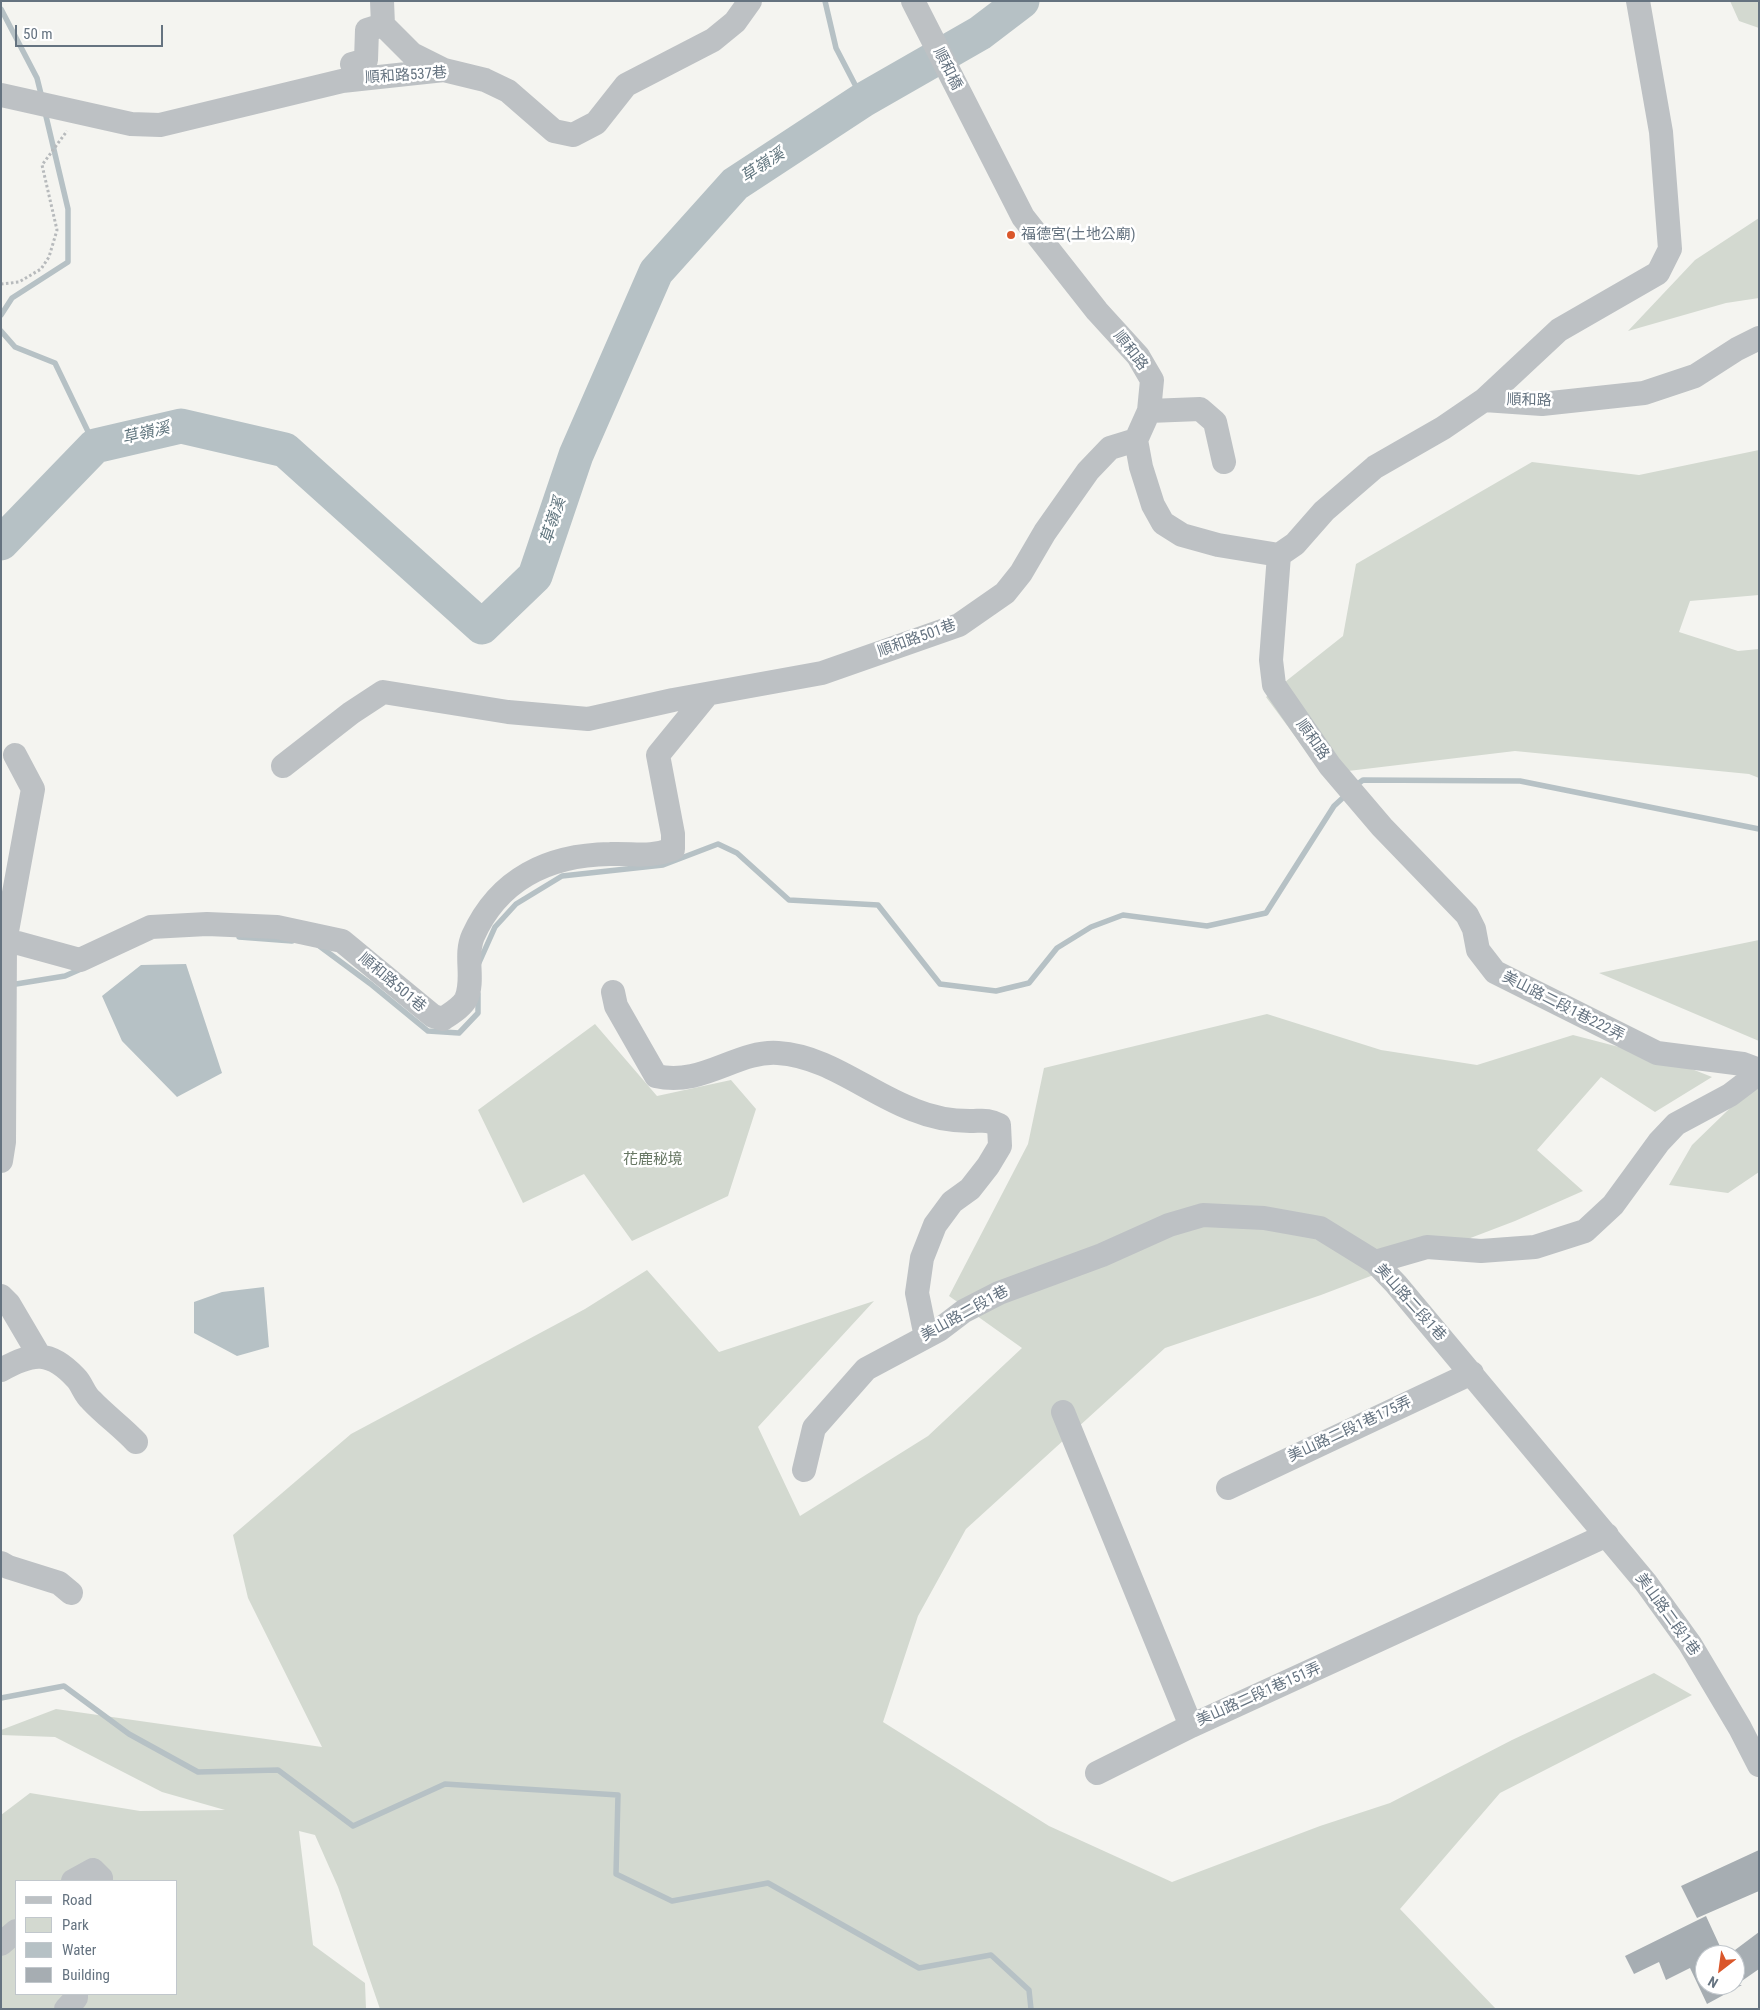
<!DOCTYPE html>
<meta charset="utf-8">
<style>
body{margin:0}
#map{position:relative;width:1760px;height:2010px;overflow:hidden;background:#f4f4f0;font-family:"Roboto Condensed",sans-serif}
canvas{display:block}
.frame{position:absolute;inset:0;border:2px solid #657380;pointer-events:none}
.legend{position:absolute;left:15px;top:1880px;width:162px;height:115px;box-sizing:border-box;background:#fff;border:1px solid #c1c7cc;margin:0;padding:6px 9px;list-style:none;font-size:15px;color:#657380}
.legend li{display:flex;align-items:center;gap:10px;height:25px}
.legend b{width:25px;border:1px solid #c1c7cc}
.north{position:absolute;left:1695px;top:1945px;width:50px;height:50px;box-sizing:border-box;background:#fff;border:1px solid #c1c7cc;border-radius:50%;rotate:210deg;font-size:14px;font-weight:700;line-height:20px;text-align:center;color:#657380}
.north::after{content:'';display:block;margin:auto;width:18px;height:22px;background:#da572b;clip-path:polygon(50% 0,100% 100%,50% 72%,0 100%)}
.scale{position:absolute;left:15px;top:25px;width:148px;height:22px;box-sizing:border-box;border:2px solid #657380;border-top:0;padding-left:6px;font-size:15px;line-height:18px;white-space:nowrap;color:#657380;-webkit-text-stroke:4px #fff;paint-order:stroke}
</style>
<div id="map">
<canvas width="1760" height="2010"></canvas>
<div class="frame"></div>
<ul class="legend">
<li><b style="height:6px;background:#bdc1c4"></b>Road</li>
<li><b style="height:14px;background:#d3d9d0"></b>Park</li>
<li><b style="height:14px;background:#b6c1c5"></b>Water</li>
<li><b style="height:14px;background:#a6adb2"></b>Building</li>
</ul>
<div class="north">N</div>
<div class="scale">50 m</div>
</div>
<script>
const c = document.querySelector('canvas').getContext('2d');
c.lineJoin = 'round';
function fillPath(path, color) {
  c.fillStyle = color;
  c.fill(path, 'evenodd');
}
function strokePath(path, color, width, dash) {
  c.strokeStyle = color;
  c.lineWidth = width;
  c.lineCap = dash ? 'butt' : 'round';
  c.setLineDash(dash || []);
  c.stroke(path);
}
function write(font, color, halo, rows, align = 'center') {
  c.font = font + ' "Roboto Condensed","Noto Sans TC",sans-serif';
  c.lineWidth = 5;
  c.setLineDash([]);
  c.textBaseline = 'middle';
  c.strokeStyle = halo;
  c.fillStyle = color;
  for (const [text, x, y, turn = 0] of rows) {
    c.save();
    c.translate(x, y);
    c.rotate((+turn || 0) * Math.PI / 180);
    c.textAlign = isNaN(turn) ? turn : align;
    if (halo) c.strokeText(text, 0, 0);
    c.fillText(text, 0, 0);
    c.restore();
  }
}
const green = new Path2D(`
 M1730,1H1759V28L1739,21Z
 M1759,218V298L1726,303L1628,331L1695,260Z
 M1759,450V595L1690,601L1679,632L1738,651L1759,649V778L1749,774L1515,751L1323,774L1266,697L1343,636L1356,564L1532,462L1639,475Z
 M1759,940V1041L1599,973Z
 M1267,1014L1381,1050L1477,1065L1573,1035L1669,1060L1712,1077L1655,1112L1601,1077L1537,1150L1583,1191L1515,1221L1321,1295L1165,1348L966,1529L918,1616L883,1722L1049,1826L1172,1882L1320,1826L1390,1803L1512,1740L1654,1673L1692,1695L1500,1793L1400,1909L1496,2009H380L338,1887L315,1835L299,1831L313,1945L365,1983L366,2009H1V1815L30,1793L140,1811L225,1810L162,1792L55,1737L1,1735V1730L56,1709L322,1747L248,1598L233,1535L351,1434L585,1309L647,1270L719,1352L874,1301L758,1427L800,1516L928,1436L1022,1348L949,1296L1028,1144L1044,1068ZM16,1881H176V1994H16Z
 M595,1024L657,1096L731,1080L756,1109L728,1196L632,1241L584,1174L523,1203L478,1110Z
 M1759,1080V1172L1728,1193L1669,1185L1692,1145Z`);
const water = new Path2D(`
 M186,964L222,1073L177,1097L122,1041L102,996L141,965Z
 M264,1287L269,1347L237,1356L194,1333V1302L222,1292Z`);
const stream = new Path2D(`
 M825,1L836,48L863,100
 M1,9L37,78L42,98
 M1,315L12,298L68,262V209L45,112
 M1,331L15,347L55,363L95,446
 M1355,786L1363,780L1520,781L1759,829
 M239,937L292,941
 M318,945L372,985L428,1031L459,1033L478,1013V994
 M478,965L495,927L516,904L562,876L663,865L718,844L737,853L789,900L878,905L940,984L996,991L1029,983L1057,948L1091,927L1123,915L1207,926L1266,913L1334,806L1347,794
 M10,985L65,976L81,969
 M1,1698L64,1686L129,1734L198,1772L278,1770L353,1826L445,1784L618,1795L616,1874L672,1901L768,1883L919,1968L991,1955L1029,1990L1031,2009`);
const river = new Path2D(`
 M1,543L95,446L181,426L285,450L482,627L535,576L576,455L656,272L735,184L863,100L980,33L1022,1`);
const building = new Path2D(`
 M1759,1850V1891L1697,1918L1681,1886Z
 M1706,1916L1724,1955H1705V1985H1735V1950L1759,1932V1969L1736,1985H1742L1707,2004L1690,1968L1666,1980L1659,1962L1634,1974L1625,1956Z`);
const path = new Path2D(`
 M1,284L19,282L41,269L49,257L57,230L42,165L67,131`);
const minor = new Path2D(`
 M382,1L383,25
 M913,1L1023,217L1097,311L1138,356L1152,380L1149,411L1136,440L1141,467L1153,505L1163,523L1182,535L1218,545L1279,555L1295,544L1324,511L1375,467L1443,428L1484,400L1542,404L1644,393L1695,376L1737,349L1759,338
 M352,64L366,60L367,30L383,25L412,54L444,70
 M1,95L131,124L160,125L342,81L444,70L485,80L508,91L554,131L573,135L596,123L626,85L713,40L735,22L750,1
 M1484,400L1559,330L1658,273L1670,249L1661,132L1638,1
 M1149,411L1200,409L1215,422L1224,462
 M1279,555L1271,660L1274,685L1330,766L1382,827L1467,915L1474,929L1478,950L1495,972L1657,1053L1743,1064L1759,1070
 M283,766L351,713L383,692L508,712L588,719L673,700L822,673L959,625L1005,593L1021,573L1045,532L1088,471L1110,448L1136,440
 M1,942L18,943L80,960L151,927L207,924L277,927L342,941L433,1016L443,1019C450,1014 462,1007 466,999C475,979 464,956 473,936C499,878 549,855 610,854C635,853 649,858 673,849V834L658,755L707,695
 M613,992L616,1006L656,1076C702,1087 737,1050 778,1053C828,1056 868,1093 914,1110C931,1117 952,1121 970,1121C983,1121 987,1119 999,1125L1000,1146L988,1166L970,1189L952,1202L935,1225L922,1258L917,1293L926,1337
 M1,1161L4,1142L5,942L33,789L15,755
 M1375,1262L1427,1247L1481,1251L1535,1247L1585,1231L1613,1205L1659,1142L1676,1124L1730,1095L1759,1073
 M1,1296L9,1304L39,1355
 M1,1370C33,1352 50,1350 76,1378C82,1384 84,1394 91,1400C105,1415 122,1427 136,1442
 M1063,1412L1191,1726L1607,1535
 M804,1470L814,1428L866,1369L939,1330L964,1311L999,1293L1102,1255L1169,1225L1203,1215L1264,1218L1320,1228L1375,1262L1396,1284L1646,1583L1690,1644L1740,1728L1759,1765
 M1228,1488L1472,1373
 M1,1563L8,1567L59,1583L71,1593
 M1097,1773L1191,1726
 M73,1881L93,1870L101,1878V1881
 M1,1944L16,1931
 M66,2009L76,1998V1994`);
const markers = [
 [1011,235,5,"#da572b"]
];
const streetNames = [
 ["順和橋",947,69,63],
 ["順和路537巷",406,76,-4],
 ["順和路",1130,351,52],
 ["順和路",1529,401,1],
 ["順和路501巷",917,639,-20],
 ["順和路",1312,740,55],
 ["順和路501巷",392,983,40],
 ["美山路二段1巷222弄",1563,1007,27],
 ["美山路二段1巷",1410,1303,48],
 ["美山路二段1巷",965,1314,-29],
 ["美山路二段1巷175弄",1350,1430,-25],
 ["美山路二段1巷",1667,1615,54],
 ["美山路二段1巷151弄",1259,1695,-24]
];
const poiNames = [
 ["福德宮(土地公廟)",1021,235]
];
const parkNames = [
 ["花鹿秘境",653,1160]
];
const waterNames = [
 ["草嶺溪",763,166,-33],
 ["草嶺溪",146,434,-13],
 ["草嶺溪",554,521,-72]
];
fillPath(green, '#d3d9d0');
fillPath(water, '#b6c1c5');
strokePath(stream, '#b6c1c5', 5.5);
strokePath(river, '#b6c1c5', 35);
fillPath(building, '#a6adb2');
strokePath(path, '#b7babc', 3, [2.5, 2.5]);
strokePath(minor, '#bdc1c4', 24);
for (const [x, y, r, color] of markers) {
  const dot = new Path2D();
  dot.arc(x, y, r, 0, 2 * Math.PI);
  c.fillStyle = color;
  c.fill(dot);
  strokePath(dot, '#fff', 2);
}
write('15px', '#657380', '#fff', streetNames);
write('15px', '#657380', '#fff', poiNames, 'left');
write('15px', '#677763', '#fff', parkNames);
write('italic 16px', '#60757e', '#fff', waterNames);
</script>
